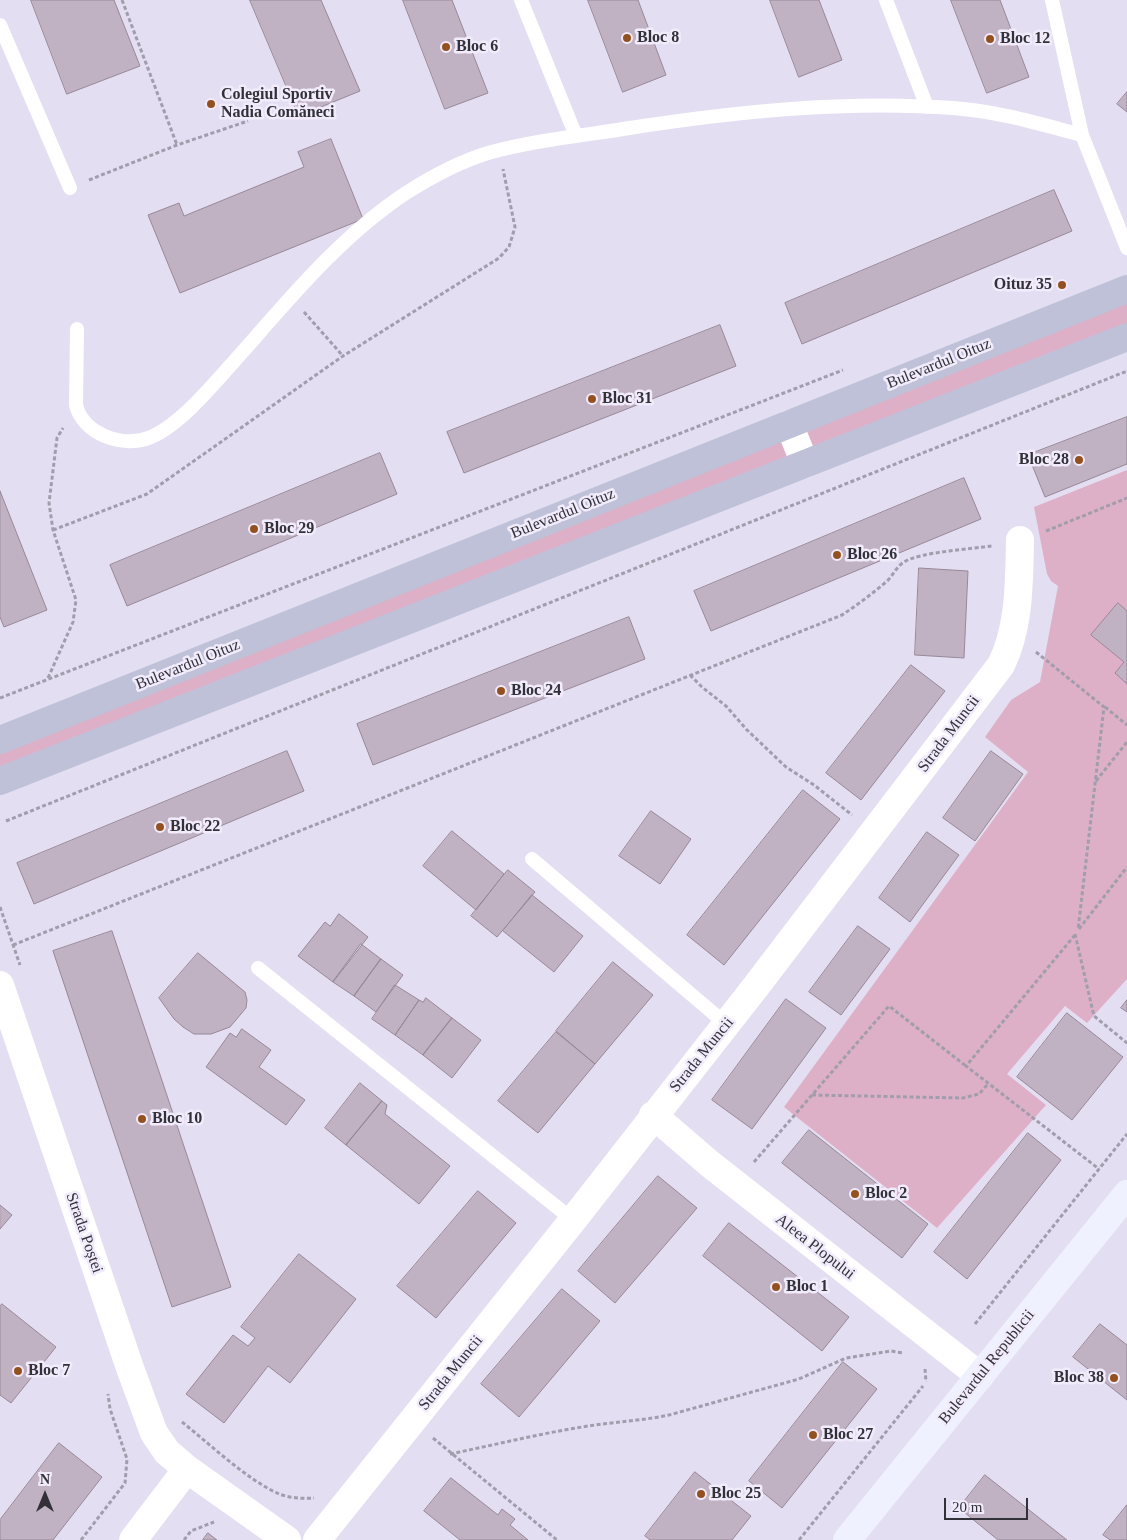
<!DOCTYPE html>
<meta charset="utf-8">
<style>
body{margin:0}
#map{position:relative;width:1127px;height:1540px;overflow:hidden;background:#e4def2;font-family:Georgia,serif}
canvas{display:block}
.north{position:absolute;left:20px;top:1470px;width:50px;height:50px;-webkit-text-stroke:4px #f1ebfc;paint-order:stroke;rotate:0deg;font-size:14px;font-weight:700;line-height:20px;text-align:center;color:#333138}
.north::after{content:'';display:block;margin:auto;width:18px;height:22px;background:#333138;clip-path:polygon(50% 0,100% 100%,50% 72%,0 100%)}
.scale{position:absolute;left:944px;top:1498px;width:84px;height:22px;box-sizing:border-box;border:2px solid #333138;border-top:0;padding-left:6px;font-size:15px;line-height:18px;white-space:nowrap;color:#333138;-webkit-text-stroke:4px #f1ebfc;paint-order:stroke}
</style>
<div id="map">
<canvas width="1127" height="1540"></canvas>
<div class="north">N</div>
<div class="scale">20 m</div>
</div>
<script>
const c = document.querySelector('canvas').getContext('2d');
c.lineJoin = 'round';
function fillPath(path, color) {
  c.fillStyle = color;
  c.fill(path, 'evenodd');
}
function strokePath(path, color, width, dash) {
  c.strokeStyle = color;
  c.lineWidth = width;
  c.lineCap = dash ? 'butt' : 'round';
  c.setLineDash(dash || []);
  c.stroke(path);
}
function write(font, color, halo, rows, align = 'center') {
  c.font = font + ' Georgia,serif';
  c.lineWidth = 5;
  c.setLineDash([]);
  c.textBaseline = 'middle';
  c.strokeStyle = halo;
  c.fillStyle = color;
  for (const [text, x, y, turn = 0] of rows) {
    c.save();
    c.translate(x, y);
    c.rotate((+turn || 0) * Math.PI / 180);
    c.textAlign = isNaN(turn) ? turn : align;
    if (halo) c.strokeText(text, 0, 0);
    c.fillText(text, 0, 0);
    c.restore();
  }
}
const green = new Path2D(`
 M1127,289V337L0,781V740Z
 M1127,470V979L1087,1023L1065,1006L1007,1074L1046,1105L937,1228L784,1107L1028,772L985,737L1011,700L1040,682L1058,586L1051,581L1047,574L1034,507Z`);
const building = new Path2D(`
 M31,0H114L140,66L67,94Z
 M250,0H321L360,91L299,116Z
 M403,0H452L488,93L445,109Z
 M588,0H638L666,75L623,92Z
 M770,0H819L842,60L799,77Z
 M951,0H1000L1029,77L987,93Z
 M1127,92V112L1117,104Z
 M331,139L363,219L180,293L148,215L179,203L184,216L304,167L298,152Z
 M1054,190L1072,231L802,344L785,303Z
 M720,325L736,366L464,473L447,432Z
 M1127,417V464L1045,497L1028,455Z
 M380,453L397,494L127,606L110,565Z
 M964,478L981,519L711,631L694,591Z
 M0,491L47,610L4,627L0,617Z
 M919,568L968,571L964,658L915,655Z
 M1118,603L1127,611V684L1115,673L1124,662L1091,635Z
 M629,617L645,659L373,765L357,724Z
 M911,665L945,691L861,800L826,773Z
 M287,751L304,791L34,904L17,863Z
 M991,751L1023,774L975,841L943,818Z
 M803,790L840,819L724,965L687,935Z
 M651,811L691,839L660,884L619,856Z
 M452,831L504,874L476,910L423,866Z
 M927,832L959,855L910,922L879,898Z
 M508,870L535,892L497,937L471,916Z
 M532,895L583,936L554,972L503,931Z
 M339,914L368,937L333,982L298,956L325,922L330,926Z
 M858,926L890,949L841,1015L809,992Z
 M112,931L231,1287L172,1307L53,951Z
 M361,944L381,959L354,996L333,982Z
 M198,953L245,992L247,1000L246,1008L230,1027L211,1034H194L183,1027L174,1019L159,998Z
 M381,959L403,975L376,1012L354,996Z
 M613,962L653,995L595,1064L556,1031Z
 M395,985L419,1000L395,1035L372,1019Z
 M426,998L452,1018L423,1055L395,1035L419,1000L423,1002Z
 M786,999L826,1028L752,1129L712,1100Z
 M1127,1000V1012L1121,1008Z
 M1067,1013L1123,1057L1072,1120L1017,1077Z
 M452,1018L481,1040L452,1078L423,1055Z
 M242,1029L271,1050L259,1067L305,1100L286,1125L206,1067L230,1033L236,1037Z
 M556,1032L595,1064L538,1133L498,1101Z
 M360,1083L382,1101L346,1145L325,1128Z
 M382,1101L387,1105L385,1114L450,1166L419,1204L346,1145Z
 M809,1130L928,1224L902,1258L782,1163Z
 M1028,1133L1061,1160L967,1279L934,1252Z
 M658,1176L697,1208L615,1303L578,1271Z
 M478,1191L516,1223L436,1318L397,1286Z
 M0,1205L12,1215L0,1229Z
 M729,1223L849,1317L822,1351L703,1256Z
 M299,1254L356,1299L290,1383L268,1366L224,1423L186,1394L233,1335L248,1346L255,1338L241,1327Z
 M562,1289L600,1321L519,1417L481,1384Z
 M2,1304L56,1347L11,1403L0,1395V1307Z
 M1100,1324L1127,1345V1400L1073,1357Z
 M843,1362L877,1389L782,1508L749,1481Z
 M59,1443L102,1477L53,1540H0V1520Z
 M695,1472L751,1516L732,1540H650L645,1536Z
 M985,1475L1067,1540H998L959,1508Z
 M451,1478L498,1515L502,1509L515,1519L510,1525L528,1540H460L424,1511Z
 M1127,1505V1540H1110L1103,1535Z
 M208,1533L217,1540H203Z`);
const path = new Path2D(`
 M122,0L177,145
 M89,180L177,145L248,121
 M304,312L343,356
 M53,530L147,494L343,356L499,258L509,247L515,227L503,169
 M1046,531L1127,498
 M1036,652L1104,707L1078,930
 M690,675L702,687L726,706L747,730L786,767L814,785L852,815
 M48,678L73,622L76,600L53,530L49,503L57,438L63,428
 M0,698L843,370
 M1105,707L1127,725
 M1096,781L1127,742
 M6,821L1127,371
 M0,907L20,965
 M1079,929L1127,867
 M1075,934L1094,1016L1127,1043
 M1075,935L966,1066L1099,1169
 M13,945L842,615C857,605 872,594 886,582C893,576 896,567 904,562C920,552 971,549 992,546
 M812,1095L963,1098L979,1094L988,1084
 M754,1162L889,1006L966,1066
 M975,1324L1127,1134
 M925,1369L926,1382
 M182,1422C211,1445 246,1479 279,1494C290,1498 303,1499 314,1498
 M433,1438L557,1540
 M450,1454C494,1445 538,1434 582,1427C611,1422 641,1421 669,1415L799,1379L846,1358L891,1351L903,1353
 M81,1540L125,1483L127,1459L110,1409L108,1394
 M184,1540L191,1531L214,1522
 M799,1540L923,1386`);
const lane = new Path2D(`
 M521,0L576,136
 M886,0L927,107
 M1052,0L1082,135L1127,248
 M0,25L70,188
 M77,329L76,405C83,434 123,449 151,437C184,423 221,375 246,348C295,292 344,234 406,193C431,177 459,162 488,153C532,141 578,136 623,129C732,112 844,100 953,108C997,111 1040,124 1082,135
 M532,859L726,1024
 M258,968L573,1220`);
const street = new Path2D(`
 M789,424L805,464
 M0,985L130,1368L154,1433L167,1452L187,1469L287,1540
 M653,1115L710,1164L980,1376
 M133,1540L187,1469
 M317,1540L573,1220L757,985L1001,665C1020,627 1019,581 1020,540`);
const secondary = new Path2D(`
 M847,1540L1127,1194`);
const primary = new Path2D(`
 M0,740L1127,289
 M0,781L1127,337`);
const markers = [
 [627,38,5,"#945120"],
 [990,39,5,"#945120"],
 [446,47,5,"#945120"],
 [211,104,5,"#945120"],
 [1062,285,5,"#945120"],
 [592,399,5,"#945120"],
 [1079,460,5,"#945120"],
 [254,529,5,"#945120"],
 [837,555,5,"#945120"],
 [501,691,5,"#945120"],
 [160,827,5,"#945120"],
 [142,1119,5,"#945120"],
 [855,1194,5,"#945120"],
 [776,1287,5,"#945120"],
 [18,1371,5,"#945120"],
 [1114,1378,5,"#945120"],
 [813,1435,5,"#945120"],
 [701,1494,5,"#945120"]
];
const poiNames = [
 ["Bloc 8",637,38],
 ["Bloc 12",1000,39],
 ["Bloc 6",456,47],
 ["Colegiul Sportiv",221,95],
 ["Nadia Comăneci",221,113],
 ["Oituz 35",1052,285,"right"],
 ["Bloc 31",602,399],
 ["Bloc 28",1069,460,"right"],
 ["Bloc 29",264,529],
 ["Bloc 26",847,555],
 ["Bloc 24",511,691],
 ["Bloc 22",170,827],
 ["Bloc 10",152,1119],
 ["Bloc 2",865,1194],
 ["Bloc 1",786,1287],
 ["Bloc 7",28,1371],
 ["Bloc 38",1104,1378,"right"],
 ["Bloc 27",823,1435],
 ["Bloc 25",711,1494]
];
const streetNames = [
 ["Bulevardul Oituz",939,364,-22],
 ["Bulevardul Oituz",563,514,-22],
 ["Bulevardul Oituz",188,665,-22],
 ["Strada Muncii",949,734,-53],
 ["Strada Muncii",702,1055,-51],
 ["Strada Poștei",84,1233,71],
 ["Aleea Plopului",815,1247,38],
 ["Bulevardul Republicii",987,1367,-51],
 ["Strada Muncii",451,1373,-51]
];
fillPath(green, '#deb0c8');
fillPath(building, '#c1b2c3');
strokePath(building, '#978898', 1);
strokePath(path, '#a19dac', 3, [4, 2.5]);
strokePath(lane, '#fff', 14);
strokePath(street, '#fff', 28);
strokePath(secondary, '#eff1ff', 28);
strokePath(primary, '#bec1d8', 28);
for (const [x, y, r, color] of markers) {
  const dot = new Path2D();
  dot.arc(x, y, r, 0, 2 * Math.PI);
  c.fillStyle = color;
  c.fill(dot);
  strokePath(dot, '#f1ebfc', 2);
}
write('bold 16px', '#333138', '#f1ebfc', poiNames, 'left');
write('16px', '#333138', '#f1ebfc', streetNames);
</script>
